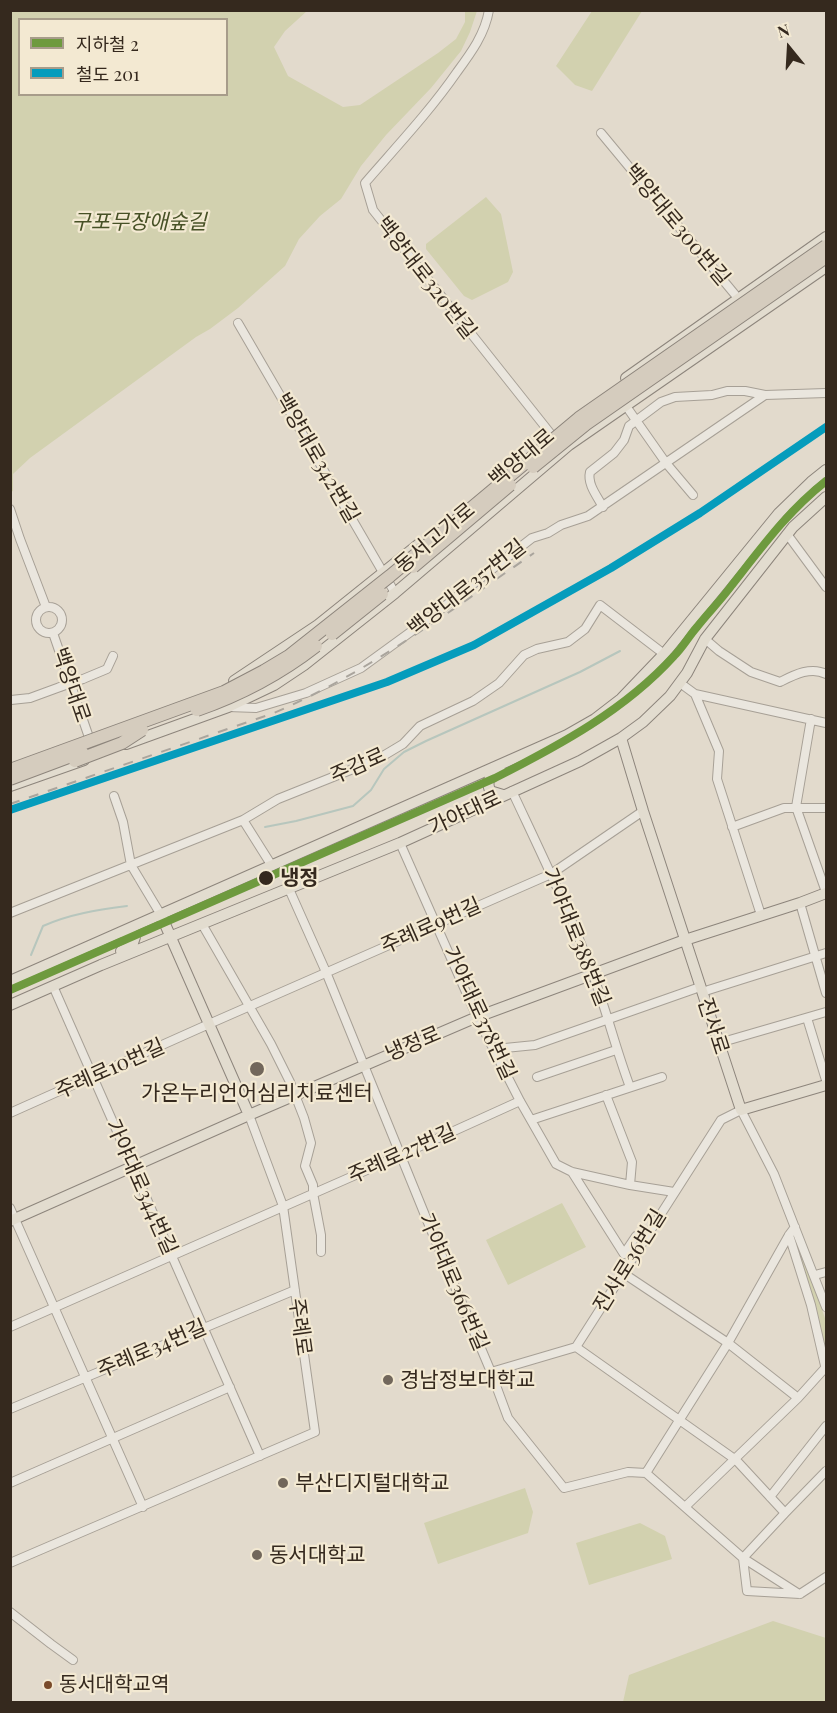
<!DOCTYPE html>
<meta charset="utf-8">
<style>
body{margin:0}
#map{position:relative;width:837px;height:1713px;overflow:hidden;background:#e2dacc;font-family:"Playfair Display","Noto Sans KR",serif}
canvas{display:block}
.frame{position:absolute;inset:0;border:12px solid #35291e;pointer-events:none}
.legend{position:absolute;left:18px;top:18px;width:210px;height:78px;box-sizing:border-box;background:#f3e9d2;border:2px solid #a79c8a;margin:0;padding:8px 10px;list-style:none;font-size:18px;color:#35291e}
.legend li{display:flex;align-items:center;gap:12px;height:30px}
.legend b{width:30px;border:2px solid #a79c8a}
.north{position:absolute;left:759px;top:18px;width:60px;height:60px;-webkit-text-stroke:4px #f3e9d2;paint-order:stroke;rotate:342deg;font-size:16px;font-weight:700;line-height:24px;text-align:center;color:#35291e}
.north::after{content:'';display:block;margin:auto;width:21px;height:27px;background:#35291e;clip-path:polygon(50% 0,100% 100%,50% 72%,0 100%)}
</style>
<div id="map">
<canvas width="837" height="1713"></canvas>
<div class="frame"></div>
<ul class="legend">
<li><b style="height:8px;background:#6e9a3e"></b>지하철 2</li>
<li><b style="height:8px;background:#059cbc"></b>철도 201</li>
</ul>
<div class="north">N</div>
</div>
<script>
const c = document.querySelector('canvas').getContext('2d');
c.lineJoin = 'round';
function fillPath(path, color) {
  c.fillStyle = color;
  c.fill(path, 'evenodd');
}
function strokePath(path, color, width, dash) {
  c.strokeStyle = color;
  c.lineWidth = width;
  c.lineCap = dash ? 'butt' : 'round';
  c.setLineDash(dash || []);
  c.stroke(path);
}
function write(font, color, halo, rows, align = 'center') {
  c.font = font + ' "Playfair Display","Noto Sans KR",serif';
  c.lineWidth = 4.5;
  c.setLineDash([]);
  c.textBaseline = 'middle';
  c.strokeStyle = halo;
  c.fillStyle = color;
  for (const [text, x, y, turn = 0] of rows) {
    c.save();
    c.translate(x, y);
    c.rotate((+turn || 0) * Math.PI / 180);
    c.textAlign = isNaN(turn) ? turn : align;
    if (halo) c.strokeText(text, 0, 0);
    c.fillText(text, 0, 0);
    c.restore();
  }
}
const green = new Path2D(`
 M11,10L307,11L285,31L274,47L288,76L343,107L360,105L438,53L456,39L465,22V11H477L470,32L461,51L431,88L386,135L361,166L341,199L320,216L299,239L285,266L238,308L210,329L196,337L30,458L13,474V491L11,492ZM20,20H226V94H20Z
 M592,11H642L592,91L575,85L556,66Z
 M486,197L501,214L513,272L508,282L472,300L464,296L426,249V244Z
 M562,1203L586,1247L508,1285L486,1240Z
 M802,1252L826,1321V1363L797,1253Z
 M525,1488L533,1512L528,1533L438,1564L424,1523Z
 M640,1523L665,1536L672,1559L589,1585L576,1543Z
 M773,1621L826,1638V1702H623L629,1675Z`);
const stream = new Path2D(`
 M265,827L296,821L353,806L371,790L384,769L404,752L426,741L580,672L620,651
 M31,955L43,926C70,914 97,910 127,906`);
const minor = new Path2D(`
 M489,10C485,34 471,53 457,72C430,111 397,146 365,183L373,210L558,443
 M601,133L742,303
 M238,323L395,593
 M626,406L666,463L693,495
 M603,507C597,496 587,484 590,472L614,453L624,440L629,426L661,402L675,397L712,395L727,391H745L765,395
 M10,509L20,539L46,607
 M787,534L826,587
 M36 620a13 13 0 1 1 26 0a13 13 0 1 1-26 0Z
 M53,633L92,746
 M705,639L719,651L751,672L780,682C794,675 811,666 826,674
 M83,679L107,669L113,656
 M680,683L695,694L826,723
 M695,694L719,751L717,779L761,915
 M11,700L30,698L60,687
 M228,707L256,708L306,693L361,668L427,620L532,538L548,533L561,525L588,516L765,395L826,393
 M811,719L796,807L826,892
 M512,791C540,851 570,912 593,975C607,1012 616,1050 630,1087
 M114,796L123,822L131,865L161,915
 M243,820L272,866
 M732,827L784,808H826
 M400,843L477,1017L520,1101L556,1164L572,1172L630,1185L674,1192
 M289,889L326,972L429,1225L491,1372L508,1418L564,1488L628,1472L646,1473L743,1558L747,1591L800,1594
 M800,903L826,993
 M10,913L243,820L278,799L378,759L403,744L420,726L473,701L499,683L524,655L537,649L568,642L585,629L600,605L664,654
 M202,924L271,1044L290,1082L304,1118L311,1143L305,1166L313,1185V1193L321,1235V1252
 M53,986L260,1456
 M702,992L826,953
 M807,1018L826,1080
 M719,1043L826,1012
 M495,1049L535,1045L700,987
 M537,1077L616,1050
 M606,1095L632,1162L630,1185
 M10,1113L209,1024L551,874L643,811
 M531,1120L662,1077
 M572,1172L624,1254L636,1236L645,1239
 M10,1208L143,1507
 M789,1235L811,1305L826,1370
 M623,1273L728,1343L798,1398
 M815,1275L826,1272
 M10,1327L401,1155L520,1101
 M576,1347L736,1460L785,1513
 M491,1372L576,1347L721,1120L741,1110L774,1174L826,1307
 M10,1409L295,1290
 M646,1473L728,1343L789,1235L795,1227
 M10,1483L230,1387
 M770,1497L826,1426
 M686,1506L798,1398L826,1367
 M10,1563L315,1432L283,1206L249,1115
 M799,1594L743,1558L785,1513L826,1471
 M800,1594L826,1577
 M10,1612L51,1644L73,1660`);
const major = new Path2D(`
 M626,378L826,237
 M234,681L318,625L419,544
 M621,738L643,811L741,1110L826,1085
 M126,744L228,707L274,685L304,665L395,593L569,445L826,267
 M500,770C490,775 486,780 490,791L503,795
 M10,786L84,760
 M161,915L249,1115
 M121,951L132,946L135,937C132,932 129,932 123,932
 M10,981L567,735L595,719L621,699L664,654L779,513L811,482L826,470
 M10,1005L101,965L400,843L580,761L621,738L643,722L670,696L687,673L705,639L793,527L826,497
 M10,1221L249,1115L477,1017L685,940L800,903L826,893`);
const rail = new Path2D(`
 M10,804L274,713C369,672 450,611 534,553`);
const minorBridge = new Path2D(`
 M60,687L83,679`);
const highwayBridge = new Path2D(`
 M533,467L586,424L826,257
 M413,567L510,485
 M332,634L382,594
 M197,710C240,695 280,674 316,646
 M75,761L122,743L142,730
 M10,770L224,692L264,671L289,656L390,576L579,418L826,246
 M10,779L82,752`);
const rail1 = new Path2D(`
 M10,810L387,682L474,645L611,568L700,513L826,427`);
const metro1 = new Path2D(`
 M10,990L495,778C560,745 625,710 674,656C683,647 689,636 697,627C708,613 721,600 732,585C762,547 787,512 826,481`);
const markers = [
 [266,878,8,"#35291e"],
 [257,1069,8,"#72675b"],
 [388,1380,6,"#72675b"],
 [283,1483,6,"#72675b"],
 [257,1555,6,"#72675b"],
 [48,1685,5,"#7a4b2a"]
];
const busNames = [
 ["동서대학교역",59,1685]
];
const parkNames = [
 ["구포무장애숲길",139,222]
];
const streetNames = [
 ["백양대로300번길",677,225,50],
 ["백양대로320번길",426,278,52],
 ["백양대로342번길",317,458,60],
 ["백양대로",522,458,-40],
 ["동서고가로",435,538,-40],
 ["백양대로357번길",467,588,-38],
 ["백양대로",71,685,71],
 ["주감로",358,766,-24],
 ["가야대로",465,813,-25],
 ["주례로9번길",431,926,-24],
 ["가야대로388번길",576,937,68],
 ["가야대로378번길",479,1013,65],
 ["진사로",713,1026,72],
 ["냉정로",413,1044,-23],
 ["주례로10번길",110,1069,-24],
 ["주례로27번길",402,1154,-24],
 ["가야대로344번길",141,1187,66],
 ["진사로36번길",630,1261,-58],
 ["가야대로366번길",453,1282,67],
 ["주례로",300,1327,82],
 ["주례로34번길",152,1349,-23]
];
const stopNames = [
 ["냉정",280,878]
];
const poiNames = [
 ["가온누리언어심리치료센터",257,1093,"center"],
 ["경남정보대학교",400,1380],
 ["부산디지털대학교",295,1483],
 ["동서대학교",269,1555]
];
fillPath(green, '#d2d1af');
strokePath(stream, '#b7c6bd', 2);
strokePath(minor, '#a7a096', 10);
strokePath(major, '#8d857c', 12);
strokePath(minor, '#eae6de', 8);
strokePath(major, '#e2dccf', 10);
strokePath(rail, '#aaa59d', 2, [10, 10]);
strokePath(minorBridge, '#a7a096', 10, []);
strokePath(highwayBridge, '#8d857c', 14, []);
strokePath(minorBridge, '#eae6de', 8);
strokePath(highwayBridge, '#d5ccbe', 12);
strokePath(rail1, '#059cbc', 8);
strokePath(metro1, '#6e9a3e', 8);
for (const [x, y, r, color] of markers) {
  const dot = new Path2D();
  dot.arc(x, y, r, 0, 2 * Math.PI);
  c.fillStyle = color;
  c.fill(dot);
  strokePath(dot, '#f3e9d2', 2);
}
write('20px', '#35291e', '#f3e9d2', busNames, 'left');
write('italic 21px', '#475126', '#f3e9d2', parkNames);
write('21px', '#35291e', '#f3e9d2', streetNames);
write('bold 21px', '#35291e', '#f3e9d2', stopNames, 'left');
write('21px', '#35291e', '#f3e9d2', poiNames, 'left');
</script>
